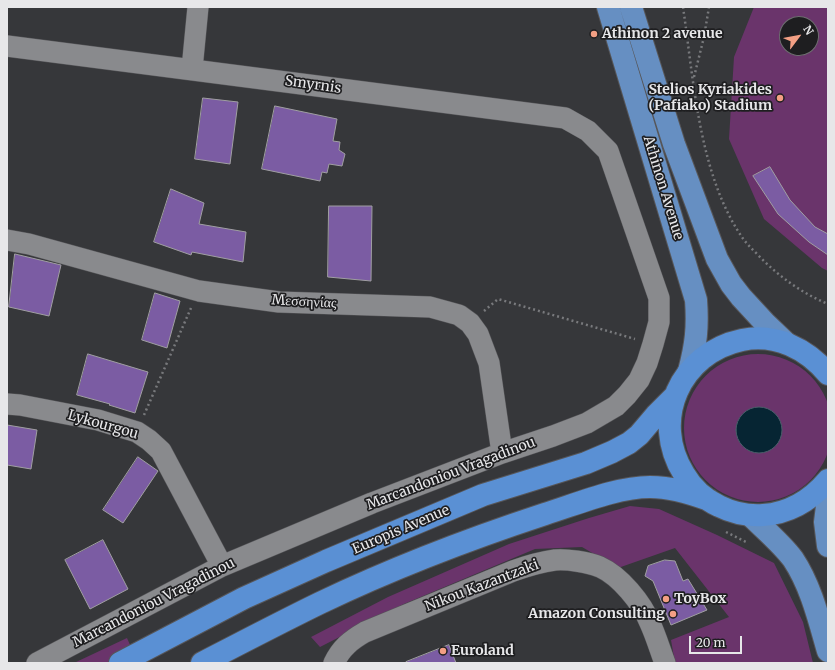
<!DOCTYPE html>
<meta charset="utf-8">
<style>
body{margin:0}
#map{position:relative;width:835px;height:670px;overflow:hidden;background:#36373a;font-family:Merriweather,serif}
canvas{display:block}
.frame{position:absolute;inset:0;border:8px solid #e7e7e9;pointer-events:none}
.north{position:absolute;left:779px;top:16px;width:40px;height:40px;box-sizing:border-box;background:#1e1e20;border:1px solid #6e6e70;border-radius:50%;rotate:58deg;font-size:11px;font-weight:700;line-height:16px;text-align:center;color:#e7e7e9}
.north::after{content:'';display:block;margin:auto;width:14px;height:18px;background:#f39f84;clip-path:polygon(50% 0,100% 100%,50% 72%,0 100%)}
.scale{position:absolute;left:689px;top:636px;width:53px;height:18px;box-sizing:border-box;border:2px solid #e7e7e9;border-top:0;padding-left:5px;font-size:12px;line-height:14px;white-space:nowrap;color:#e7e7e9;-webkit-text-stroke:3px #1e1e20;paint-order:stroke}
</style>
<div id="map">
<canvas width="835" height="670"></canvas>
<div class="frame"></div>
<div class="north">N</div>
<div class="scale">20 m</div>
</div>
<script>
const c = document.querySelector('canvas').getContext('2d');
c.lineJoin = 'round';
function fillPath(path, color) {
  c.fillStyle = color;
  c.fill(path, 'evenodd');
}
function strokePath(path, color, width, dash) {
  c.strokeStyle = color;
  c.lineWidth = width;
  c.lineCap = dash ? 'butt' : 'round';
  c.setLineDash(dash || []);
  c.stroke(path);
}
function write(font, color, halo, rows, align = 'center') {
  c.font = font + ' Merriweather,serif';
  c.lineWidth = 3.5;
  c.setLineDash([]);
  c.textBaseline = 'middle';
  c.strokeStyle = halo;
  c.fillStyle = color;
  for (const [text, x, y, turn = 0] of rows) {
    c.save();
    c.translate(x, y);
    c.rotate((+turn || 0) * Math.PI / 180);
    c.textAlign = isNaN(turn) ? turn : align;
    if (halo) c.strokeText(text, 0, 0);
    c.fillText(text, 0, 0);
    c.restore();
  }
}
const green = new Path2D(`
 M754,7H828V271L822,268L764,219L729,139L734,57ZM787,24H811V48H787Z
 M684 428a74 74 0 1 1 148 0a74 74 0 1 1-148 0Z
 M630,506L659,509L717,535L774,563L803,622L813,663H675L671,640L729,617L675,548L618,568L582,547L535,549L404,604L320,647L311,637L388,597L509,544L589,518Z
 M127,638L138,663H74Z`);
const water = new Path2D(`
 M736 430a23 23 0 1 1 46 0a23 23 0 1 1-46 0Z`);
const building = new Path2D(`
 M203,98L238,102L230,164L195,159Z
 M275,106L337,119L333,141L340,142L339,150L345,154L342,166L329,164L327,173L322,172L320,181L262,169Z
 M770,167L790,200L815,227L828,234V255L809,242L778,214L753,176Z
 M171,189L204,203L199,224L246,232L243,262L192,252L191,255L154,242Z
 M329,206H372L371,281L328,277Z
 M15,254L61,265L49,316L9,307Z
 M155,293L180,301L167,348L142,340Z
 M88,354L148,372L135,413L109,405L110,404L77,395Z
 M7,425L37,430L31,469L7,465Z
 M138,457L158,471L123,523L103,510Z
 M103,540L128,589L90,609L65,560Z
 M665,560L675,561L683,581L688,579L707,610L671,625L653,581L645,576L648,566Z
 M449,645L456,663H406V662Z`);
const path = new Path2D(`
 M683,7C694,82 699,177 744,240C748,245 752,249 757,254C777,275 801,293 828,304
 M694,77L704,37L709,7
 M484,311L498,299L635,339
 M144,415L191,308
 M726,532L748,543`);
const minor = new Path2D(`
 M7,46L565,118L588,131L608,151L659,298V322L653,344L647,363L639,380L627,395L616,406L587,423L553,436L502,453L372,503L222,566L37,663
 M192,69L198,7
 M7,240L29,244L199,291L279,302L430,307L459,315L470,323L478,334L489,363L502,453
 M7,404L20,405L98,420L137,432L149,440L161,451L222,566
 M334,663C341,648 351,640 365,632L513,571C527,566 540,562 555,560C567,559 588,562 600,567C620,576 642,603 650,623C656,636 660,650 665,663`);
const primary = new Path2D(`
 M608,7L696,300C698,327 696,345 689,371
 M631,7L674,144L717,259L731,284L741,297L765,323L786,343
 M828,498L825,522L828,546
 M750,515C764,529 781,543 793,559C811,586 819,620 828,651`);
const trunk = new Path2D(`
 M828,374C807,349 776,333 742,340C680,353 650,420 684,474C692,488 704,499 719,506C733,513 748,516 763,515C790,513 811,500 828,480
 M120,663L244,598L326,561L483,495L586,463L612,452L629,443L639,435L656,415L675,396
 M202,663C241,643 281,622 320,603C393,568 469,539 545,514C577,504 617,487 650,487C671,487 690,493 709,500`);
const markers = [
 [594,34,4,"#f39f84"],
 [780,98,4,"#f39f84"],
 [666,599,4,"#f39f84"],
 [673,614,4,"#f39f84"],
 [443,651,4,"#f39f84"]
];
const poiNames = [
 ["Athinon 2 avenue",602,34],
 ["Stelios Kyriakides",772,90,"right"],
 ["(Pafiako) Stadium",772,106,"right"],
 ["ToyBox",674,599],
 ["Amazon Consulting",665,614,"right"],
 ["Euroland",451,651]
];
const streetNames = [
 ["Smyrnis",313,85,8],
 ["Athinon Avenue",663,188,73],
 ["Μεσσηνίας",304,302,3],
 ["Lykourgou",103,425,16],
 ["Marcandoniou Vragadinou",451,474,-21],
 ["Europis Avenue",401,530,-23],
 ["Nikou Kazantzaki",482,586,-21],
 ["Marcandoniou Vragadinou",154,603,-27]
];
fillPath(green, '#6a346b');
fillPath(water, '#062533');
strokePath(water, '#4a5f6a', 1);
fillPath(building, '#7b5ca3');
strokePath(building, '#a09fa2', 1);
strokePath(minor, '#565659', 22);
strokePath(primary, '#565659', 24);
strokePath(trunk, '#565659', 24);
strokePath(path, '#78797c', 2.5, [2, 3]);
strokePath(minor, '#898a8d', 21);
strokePath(primary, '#668fc2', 22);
strokePath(trunk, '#5a90d4', 22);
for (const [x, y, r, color] of markers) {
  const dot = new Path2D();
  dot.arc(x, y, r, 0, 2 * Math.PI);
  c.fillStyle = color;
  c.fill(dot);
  strokePath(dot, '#1e1e20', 1.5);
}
write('bold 14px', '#e7e7e9', '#1e1e20', poiNames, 'left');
write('14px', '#e7e7e9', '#1e1e20', streetNames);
</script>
